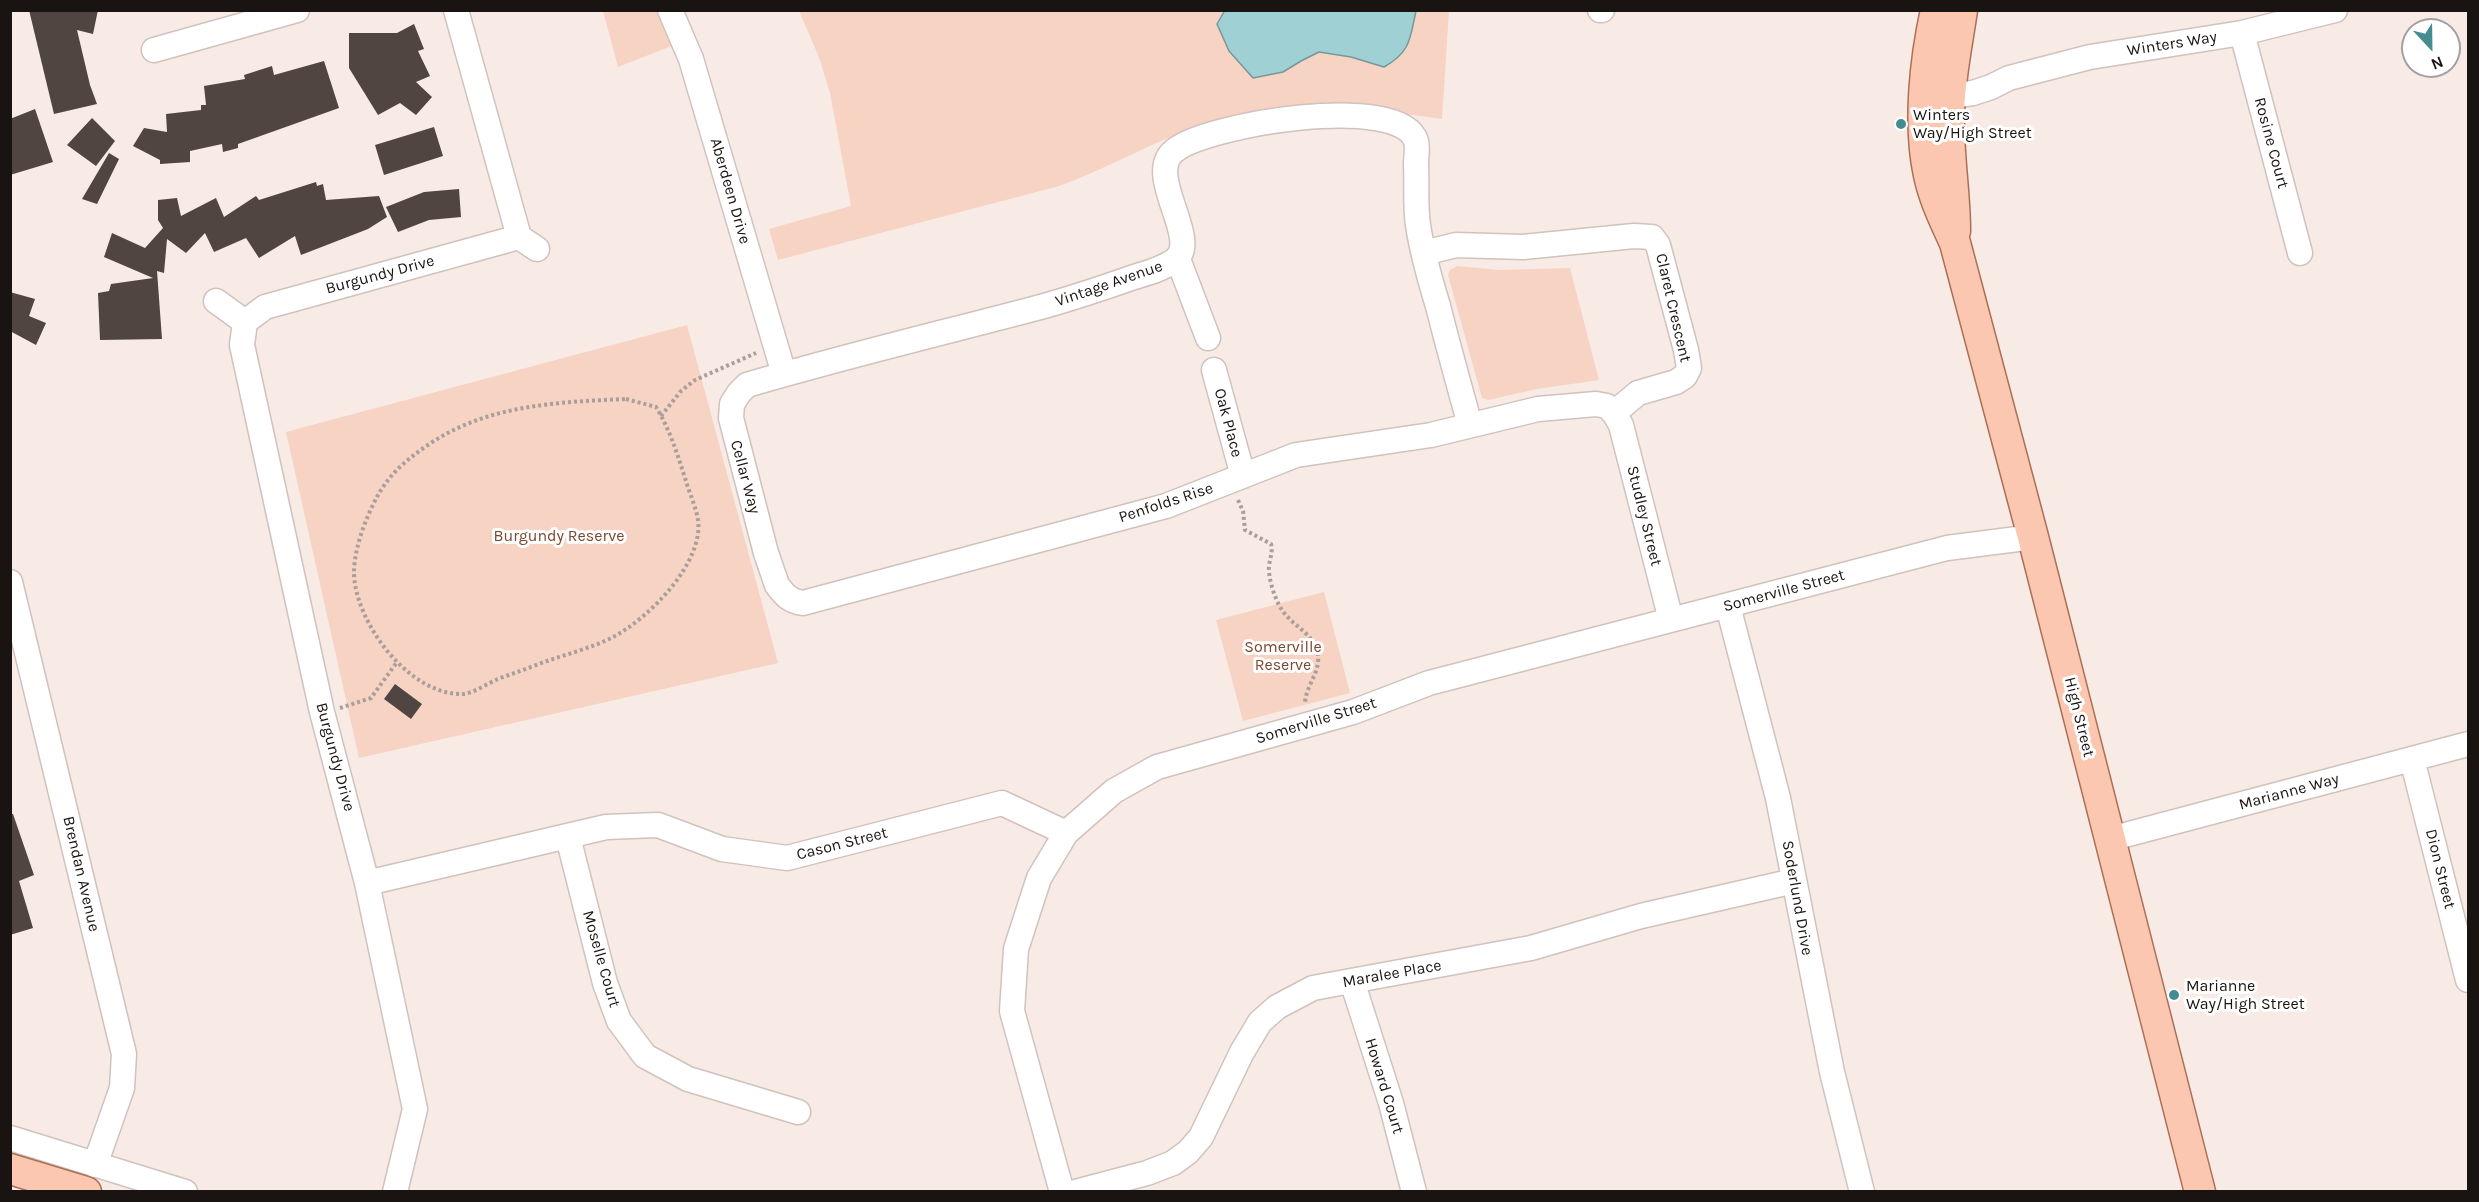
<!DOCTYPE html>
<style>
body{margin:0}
#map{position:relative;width:2479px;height:1202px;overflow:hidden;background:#f8eae4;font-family:Karla,sans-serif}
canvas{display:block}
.frame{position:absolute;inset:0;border:12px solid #191412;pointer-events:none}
.north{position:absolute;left:2401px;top:18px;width:60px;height:60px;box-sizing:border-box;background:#fff;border:2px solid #a3a1a0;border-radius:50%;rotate:158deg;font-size:16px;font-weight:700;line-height:24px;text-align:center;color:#191412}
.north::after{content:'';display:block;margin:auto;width:21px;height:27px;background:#458c91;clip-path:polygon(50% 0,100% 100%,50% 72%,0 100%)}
</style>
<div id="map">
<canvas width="2479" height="1202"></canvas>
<div class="frame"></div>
<div class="north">N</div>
</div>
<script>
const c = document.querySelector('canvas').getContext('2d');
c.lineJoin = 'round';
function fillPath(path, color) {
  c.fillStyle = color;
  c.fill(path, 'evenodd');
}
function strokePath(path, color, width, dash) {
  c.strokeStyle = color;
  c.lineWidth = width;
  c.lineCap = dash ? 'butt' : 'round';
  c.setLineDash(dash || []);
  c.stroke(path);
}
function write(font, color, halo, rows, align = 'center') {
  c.font = font + ' Karla,sans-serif';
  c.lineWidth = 6;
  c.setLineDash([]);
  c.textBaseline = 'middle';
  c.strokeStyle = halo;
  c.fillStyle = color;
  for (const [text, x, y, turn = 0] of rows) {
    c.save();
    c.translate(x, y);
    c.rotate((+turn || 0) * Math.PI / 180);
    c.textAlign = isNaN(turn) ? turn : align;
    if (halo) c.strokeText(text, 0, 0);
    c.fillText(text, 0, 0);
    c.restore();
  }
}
const green = new Path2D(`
 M603,11H659L674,45L618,67Z
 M799,11H1449L1442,119C1355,107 1282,98 1197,127C1149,143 1107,169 1059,186L778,260L769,229L851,206L830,93L819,57Z
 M1457,266L1499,270L1570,268L1599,380L1537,389L1488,400L1482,398L1448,275L1450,270Z
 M687,325L778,663L359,758L286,432Z
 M1324,592L1350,693L1243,721L1216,620Z`);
const water = new Path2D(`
 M1225,10H1416V11C1410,38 1411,52 1384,67L1351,57L1319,52L1301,61L1283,72L1253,78L1229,51L1217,24Z`);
const building = new Path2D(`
 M29,10H98L93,34L77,30L90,85L97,104L54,114Z
 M414,24L424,49L418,51L430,76L416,82L432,97L416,115L400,103L378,115L349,68V33H397Z
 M324,61L339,108L238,144V148L223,152L222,144L190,151V162L160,164V160L133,146L144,128L167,132L166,114L201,110V105H206L204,86L245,79L244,75L272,66L274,75Z
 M35,109L53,162L10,175V119Z
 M92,118L115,141L96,166L67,145Z
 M434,127L443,156L384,175L375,145Z
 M109,153L119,159L97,204L82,199Z
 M316,182L317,186L323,184L326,200L379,196L387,217L368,229L301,255L295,236L259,258L246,238L214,252L205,233L186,253L167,239L164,273L157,271L162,339L100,340L98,293L109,291L111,284L153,278L104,257L112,233L145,248L163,228L158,220V200L177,198L181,216L216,198L224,217L256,196L259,200Z
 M459,189L461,217L429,220L398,232L386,207L424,192Z
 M10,292L35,299L29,316L46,323L36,345L10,331Z
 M395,684L422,704L411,719L384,699Z
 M10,814H13L34,875L19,881L33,928L10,935Z`);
const path = new Path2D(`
 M626,399L656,407C670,430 677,453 685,478C689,492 696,507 698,520C704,563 648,619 613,637C592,648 567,654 544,662C529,668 514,673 498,679C488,683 474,693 463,694C410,696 355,623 354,573C354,548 366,517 378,495C390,474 406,460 425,447C484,405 556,402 626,399Z
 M661,416L681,391L695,380L756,353
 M1238,500L1243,511L1245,530L1271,544C1273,552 1270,558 1269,566C1268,578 1275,600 1282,610C1293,627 1316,634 1318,656C1320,673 1305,687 1305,704
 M340,708L371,698L397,662`);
const minor = new Path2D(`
 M456,10L519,237
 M670,10L691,59L784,374
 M1600,10H1602
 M2242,33L2300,253
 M154,50L297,10
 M1934,98L1973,93L1991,87L2009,78L2090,57L2242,33L2335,10
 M1424,253L1456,245L1523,247L1634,236L1652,237L1658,245L1686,350L1689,368L1685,376L1676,382L1638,393L1614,413L1607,406L1596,404L1538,409L1431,435L1296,455L1166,506L803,603C790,601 785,596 777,585L766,553L731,418L732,404L739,393L747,385C842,357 938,334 1033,309C1067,300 1100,289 1134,277C1147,273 1163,269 1175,260C1202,240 1144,175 1174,151C1206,124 1400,92 1416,141C1418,148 1416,157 1416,164C1417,184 1415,205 1418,225C1422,252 1430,280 1438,306C1448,346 1459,385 1470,425
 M1178,259L1208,338
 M216,301L245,322L242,345L322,712L367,883L415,1109L395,1192
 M245,322L265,307L519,237L537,249
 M1214,370L1243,476
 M1614,413L1621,425L1671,620
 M10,582L124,1054L122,1088L95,1165
 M1728,606L1778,798L1832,1072L1862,1192
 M2412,759L2468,980
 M568,837L605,983L619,1021L645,1056L688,1079L798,1112
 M2110,839L2468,744
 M367,883L606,827L658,825L722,849L787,858L1002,803L1066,833
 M1352,981L1391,1103L1414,1192
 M10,1138L185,1192
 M1062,1192L1012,1011L1016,949L1039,878L1066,833L1114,791L1157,767L1353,712L1429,683L1947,548L2033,537
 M1075,1192L1147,1173L1173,1163L1188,1152L1201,1137L1242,1052L1260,1022L1277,1007L1313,988L1531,948L1641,916L1794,881`);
const major = new Path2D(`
 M1936,10C1925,60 1918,125 1929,175C1934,199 1945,221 1955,243L2033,537L2200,1192
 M1955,231C1955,193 1948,155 1949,116C1949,81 1957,45 1962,10
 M10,1169L86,1192`);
const markers = [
 [1901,124,6,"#458c91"],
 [2174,995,6,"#458c91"]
];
const streetNames = [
 ["Winters Way",2172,44,-9],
 ["Rosine Court",2271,143,75],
 ["Aberdeen Drive",730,191,74],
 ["Burgundy Drive",380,275,-15],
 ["Vintage Avenue",1109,284,-19],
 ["Claret Crescent",1673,308,77],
 ["Oak Place",1228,423,75],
 ["Cellar Way",745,477,75],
 ["Penfolds Rise",1166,503,-18],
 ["Studley Street",1644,516,76],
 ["Somerville Street",1784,591,-15],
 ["High Street",2079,717,76],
 ["Somerville Street",1316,721,-17],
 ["Burgundy Drive",335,757,75],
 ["Marianne Way",2289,792,-15],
 ["Cason Street",842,844,-14],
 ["Dion Street",2440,869,76],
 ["Brendan Avenue",81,874,77],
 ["Soderlund Drive",1797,898,80],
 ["Moselle Court",601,959,74],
 ["Maralee Place",1392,974,-10],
 ["Howard Court",1384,1086,73]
];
const poiNames = [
 ["Winters",1913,115],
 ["Way/High Street",1913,133],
 ["Marianne",2186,986],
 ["Way/High Street",2186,1004]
];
const parkNames = [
 ["Burgundy Reserve",559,536],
 ["Somerville",1283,647],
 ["Reserve",1283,665]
];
fillPath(green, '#f7d3c4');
fillPath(water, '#9ed0d4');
strokePath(water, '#76989a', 1.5);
fillPath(building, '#504540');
strokePath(minor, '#d0c2bd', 27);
strokePath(major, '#ab7057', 33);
strokePath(path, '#a99e99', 4, [3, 3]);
strokePath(minor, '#fff', 24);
strokePath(major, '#fbc7b0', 30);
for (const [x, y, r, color] of markers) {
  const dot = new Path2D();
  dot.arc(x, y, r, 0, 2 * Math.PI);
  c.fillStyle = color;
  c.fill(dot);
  strokePath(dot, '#fff', 2);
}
write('16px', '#191412', '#fff', streetNames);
write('16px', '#191412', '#fff', poiNames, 'left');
write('16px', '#7c472f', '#fff', parkNames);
</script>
